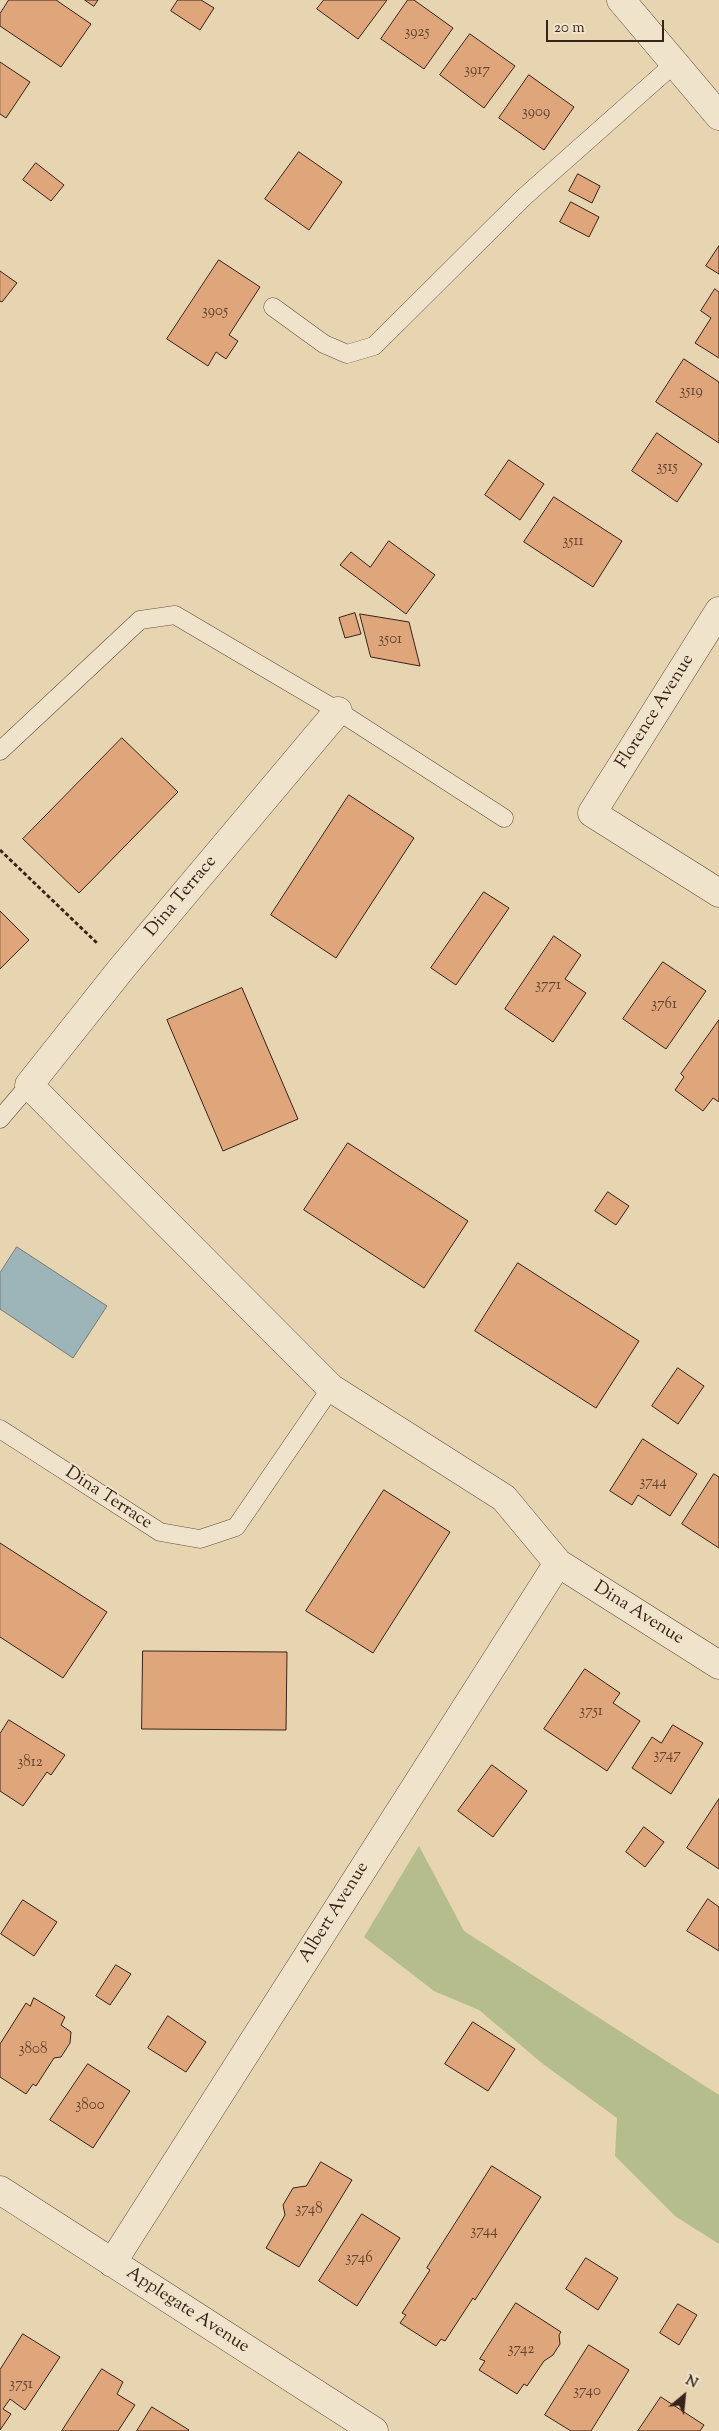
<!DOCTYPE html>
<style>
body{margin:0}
#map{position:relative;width:719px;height:2431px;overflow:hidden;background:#e7d4b1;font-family:"Sorts Mill Goudy",serif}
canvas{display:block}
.north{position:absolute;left:659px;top:2371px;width:50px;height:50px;-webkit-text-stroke:4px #efe3cc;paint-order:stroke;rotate:28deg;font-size:14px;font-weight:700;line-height:20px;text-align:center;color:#392217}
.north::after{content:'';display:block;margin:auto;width:18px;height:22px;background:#392217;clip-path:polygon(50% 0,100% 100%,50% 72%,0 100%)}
.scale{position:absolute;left:546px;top:20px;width:118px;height:22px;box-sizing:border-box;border:2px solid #392217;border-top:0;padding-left:6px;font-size:15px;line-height:18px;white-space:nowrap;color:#392217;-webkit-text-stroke:4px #efe3cc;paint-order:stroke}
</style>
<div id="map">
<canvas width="719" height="2431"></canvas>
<div class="north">N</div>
<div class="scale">20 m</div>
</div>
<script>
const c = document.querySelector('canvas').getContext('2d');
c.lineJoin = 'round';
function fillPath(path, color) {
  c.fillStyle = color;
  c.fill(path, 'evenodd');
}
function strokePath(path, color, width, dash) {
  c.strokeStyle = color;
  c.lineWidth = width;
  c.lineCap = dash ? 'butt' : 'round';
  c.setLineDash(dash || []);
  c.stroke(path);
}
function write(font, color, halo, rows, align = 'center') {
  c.font = font + ' "Sorts Mill Goudy",serif';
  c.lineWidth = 4;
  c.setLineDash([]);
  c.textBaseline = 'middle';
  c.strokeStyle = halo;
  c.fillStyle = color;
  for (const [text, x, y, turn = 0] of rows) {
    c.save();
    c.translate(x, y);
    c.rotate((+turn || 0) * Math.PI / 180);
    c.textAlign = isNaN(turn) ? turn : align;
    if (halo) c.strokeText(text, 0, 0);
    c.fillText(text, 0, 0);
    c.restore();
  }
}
const green = new Path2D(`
 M419,1846L464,1931L719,2095V2244L675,2216L615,2156L617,2118L543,2064L479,2010L434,1991L364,1937Z`);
const water = new Path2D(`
 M17,1247L107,1306L73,1358L0,1309V1273Z`);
const building = new Path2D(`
 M9,0H56L91,24L61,67L0,26V14Z
 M85,0H98L94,6Z
 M178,0H201L214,8L200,30L171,11Z
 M324,0H387L358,39L317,9Z
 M408,0H414L453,28L424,69L381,39Z
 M470,34L515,66L484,108L440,75Z
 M0,62L30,82L6,118L0,114Z
 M529,75L574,107L544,150L499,118Z
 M299,152L342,182L309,230L265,199Z
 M36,163L64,185L51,201L23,180Z
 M578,174L600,186L592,203L569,191Z
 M571,202L599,217L589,237L560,222Z
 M719,246V274L706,266Z
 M219,260L260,287L229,335L238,341L226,359L216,352L208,366L167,339Z
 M0,271L17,283L2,302L0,301Z
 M715,289L719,292V358L695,343L711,318L701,311Z
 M684,359L719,382V443L656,402Z
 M657,433L702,464L677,502L632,471Z
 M509,460L544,484L520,520L485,495Z
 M554,497L622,541L593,587L524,542Z
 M389,541L435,575L406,614L340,565L351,552L370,567Z
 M355,613L361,634L345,638L339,618Z
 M360,614L409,622L420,666L371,657Z
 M122,738L178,792L79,893L23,839Z
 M349,795L414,838L336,958L271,915Z
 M484,892L509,908L456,985L431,968Z
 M0,911L29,940L0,969Z
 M554,936L581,955L565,979L586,993L553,1042L505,1009Z
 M663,962L706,991L666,1049L623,1019Z
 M242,988L298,1119L223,1151L167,1020Z
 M719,1020V1102L713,1098L703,1111L675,1090L684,1077L681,1074Z
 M348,1143L468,1221L424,1288L304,1210Z
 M608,1192L629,1206L616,1225L595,1211Z
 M518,1263L639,1341L596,1408L475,1331Z
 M678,1368L704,1386L678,1424L652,1406Z
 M643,1439L697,1474L670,1516L638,1495L632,1505L610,1491Z
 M714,1474L719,1477V1548L682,1524Z
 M384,1490L450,1532L373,1653L306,1611Z
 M0,1543L107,1612L63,1678L0,1637Z
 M143,1651L287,1652L286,1730L142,1729Z
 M585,1669L620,1693L613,1703L640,1721L607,1771L544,1729Z
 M9,1720L65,1755L51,1775L47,1772L23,1806L0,1791V1734Z
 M673,1725L703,1743L671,1794L632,1768L652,1737L661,1743Z
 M492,1765L527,1791L493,1837L458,1811Z
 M719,1799V1869L687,1848Z
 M644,1827L664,1842L645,1867L626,1852Z
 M708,1899L719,1907V1951L687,1931Z
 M23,1900L57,1922L34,1956L1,1934Z
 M116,1965L131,1974L110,2005L96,1996Z
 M34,1998L65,2017L61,2025L71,2032L70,2043L61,2057L54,2058L36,2086L33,2084L26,2094L0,2077V2044L26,2003L30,2006Z
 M168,2016L206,2042L186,2072L148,2048Z
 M473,2022L515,2049L488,2091L445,2064Z
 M88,2064L130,2091L93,2148L50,2120Z
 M321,2162L352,2180L299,2267L266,2248L285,2215L283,2205L293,2188L306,2186Z
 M492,2166L541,2197L475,2300L473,2298L445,2341L441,2339L436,2346L400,2323L406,2315L402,2313L430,2270L427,2268Z
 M362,2214L400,2238L357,2306L319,2281Z
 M586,2258L618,2278L598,2310L566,2289Z
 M516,2303L561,2332L559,2335L560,2344L553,2355L544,2361L527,2386L524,2384L517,2394L479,2370L485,2361L480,2359Z
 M678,2304L697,2315L679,2345L660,2333Z
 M23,2334L60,2357L25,2410L10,2399L3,2409L11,2414L0,2430V2370Z
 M589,2345L629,2370L591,2431H571L545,2415Z
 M102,2369L123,2382L117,2394L135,2405L118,2431H62Z
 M661,2397L704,2425L700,2431H638Z
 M152,2407L189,2430L188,2431H137Z`);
const path = new Path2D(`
 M0,850L97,943`);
const service = new Path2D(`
 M273,307L324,344L347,354L374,346L524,197L674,64
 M0,751L140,620L175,615L338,711L504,818
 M0,1119L29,1085
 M0,1429L160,1532L200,1539L236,1527L331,1388`);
const minor = new Path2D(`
 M621,0L719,116
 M719,611L592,813L719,893
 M338,711L122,968L29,1085L331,1388L504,1498L558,1563L719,1665
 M0,2190L374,2431
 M112,2263L558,1563`);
const numberNames = [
 ["3925",417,33],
 ["3917",477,71],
 ["3909",536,113],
 ["3905",215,312],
 ["3519",691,392],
 ["3515",667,468],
 ["3511",573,542],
 ["3501",390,640],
 ["3771",548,986],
 ["3761",664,1005],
 ["3744",653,1483],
 ["3751",591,1712],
 ["3747",667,1756],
 ["3812",30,1763],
 ["3808",33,2050],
 ["3800",90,2106],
 ["3748",309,2210],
 ["3744",484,2232],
 ["3746",359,2259],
 ["3742",521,2350],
 ["3751",21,2385],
 ["3740",587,2392]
];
const streetNames = [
 ["Florence Avenue",656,712,-58],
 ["Dina Terrace",182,897,-50],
 ["Dina Terrace",108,1499,33],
 ["Dina Avenue",638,1614,32],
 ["Albert Avenue",335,1913,-58],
 ["Applegate Avenue",187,2311,33]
];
fillPath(green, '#b5bd8c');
fillPath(water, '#9db5b8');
strokePath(water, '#757a78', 1);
fillPath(building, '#dfa67c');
strokePath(building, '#392217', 1);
strokePath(service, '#644e3e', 19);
strokePath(minor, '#644e3e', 29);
strokePath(path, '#392217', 3, [4, 2.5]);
strokePath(service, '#efe3cc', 18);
strokePath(minor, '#efe3cc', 28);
write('15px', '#624330', null, numberNames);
write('18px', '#392217', '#efe3cc', streetNames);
</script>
